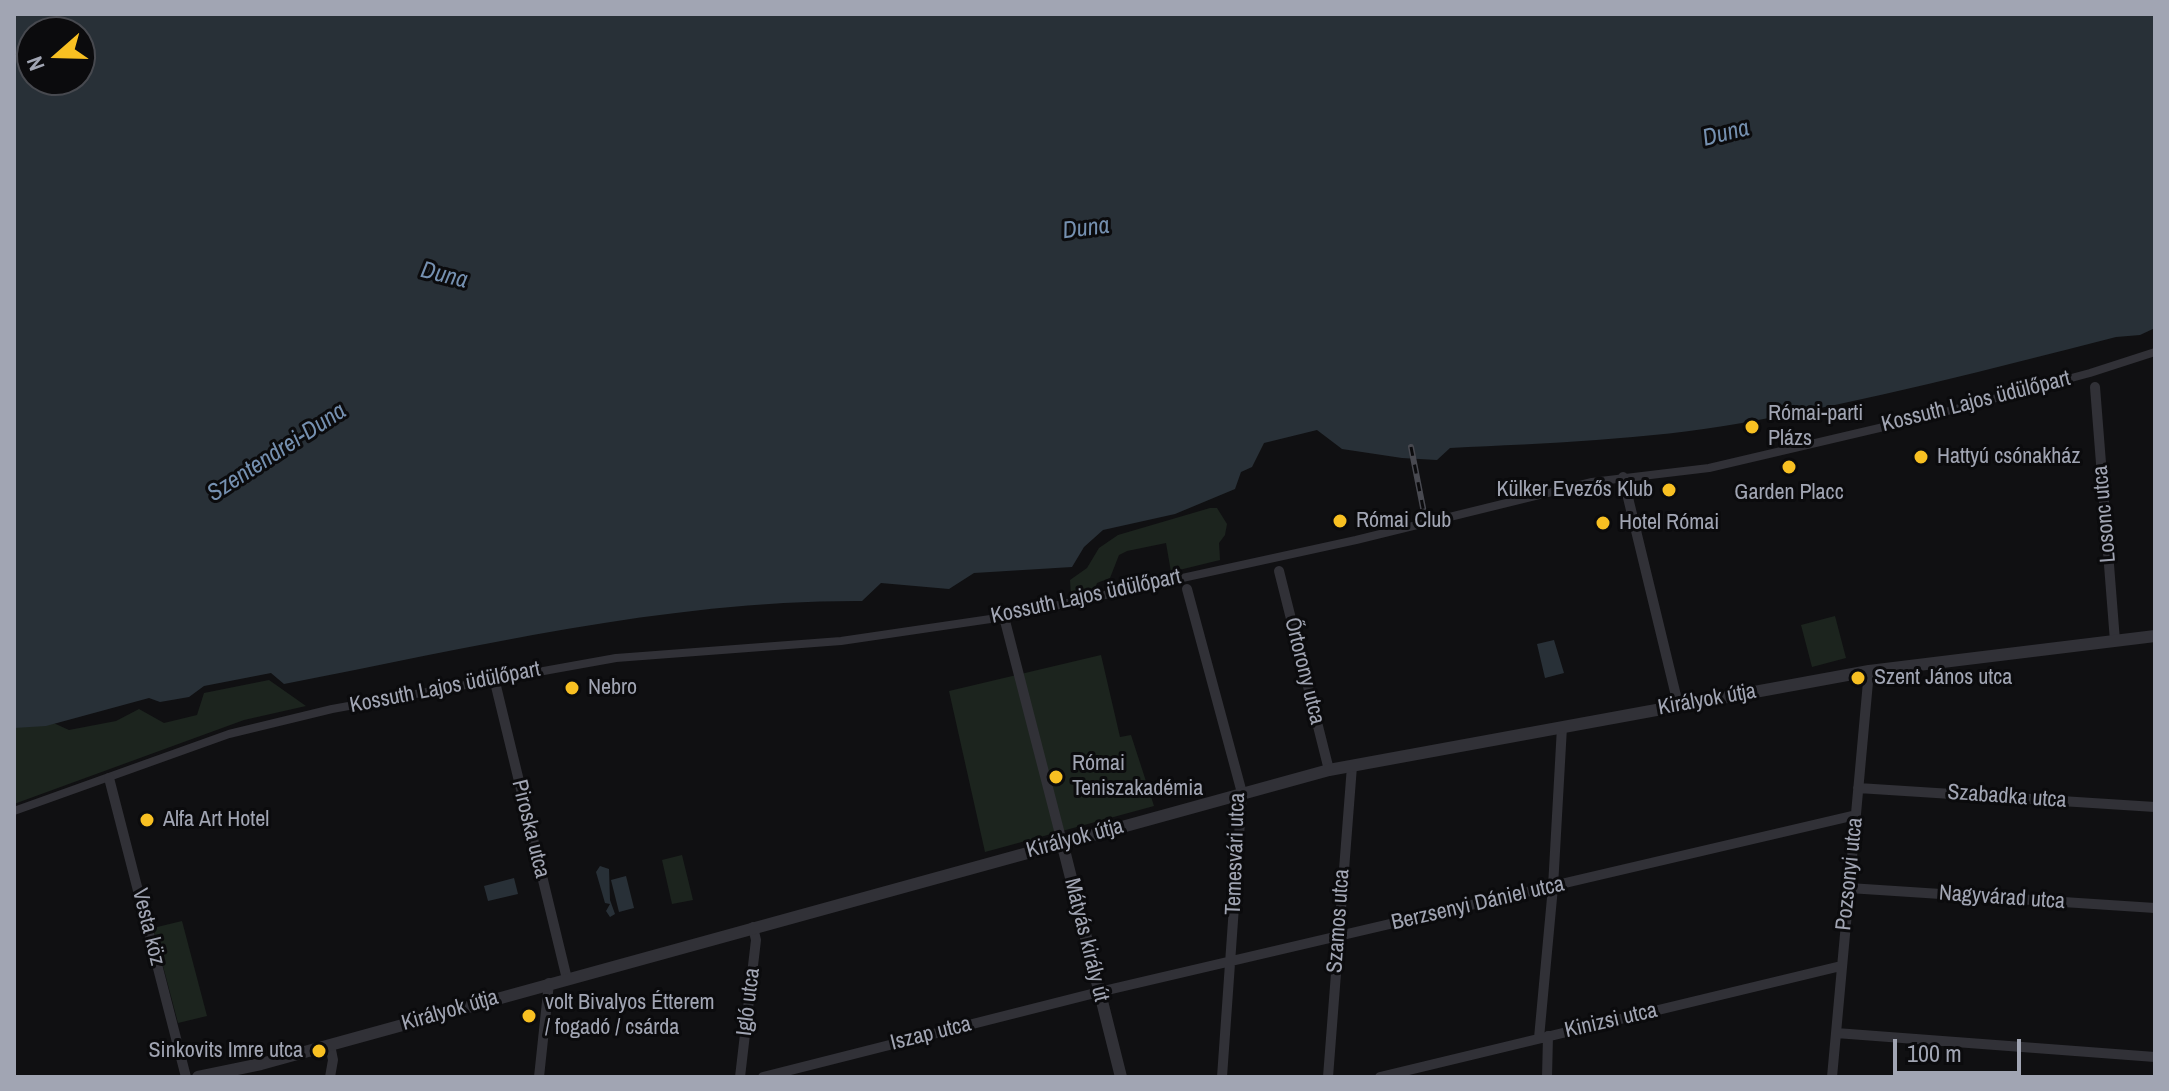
<!DOCTYPE html>
<meta charset="utf-8">
<style>
body{margin:0}
#map{position:relative;width:2169px;height:1091px;overflow:hidden;background:#101012;font-family:"Archivo Narrow",sans-serif}
canvas{display:block}
.frame{position:absolute;inset:0;border:16px solid #a1a5b3;pointer-events:none}
.north{position:absolute;left:16px;top:16px;width:80px;height:80px;box-sizing:border-box;background:#0b0b0d;border:2px solid #47494f;border-radius:50%;rotate:250deg;font-size:22px;font-weight:700;line-height:32px;text-align:center;color:#a1a5b3}
.north::after{content:'';display:block;margin:auto;width:28px;height:36px;background:#f8c022;clip-path:polygon(50% 0,100% 100%,50% 72%,0 100%)}
.scale{position:absolute;left:1893px;top:1039px;width:128px;height:36px;box-sizing:border-box;border:4px solid #a1a5b3;border-top:0;padding-left:10px;font-size:24px;line-height:28px;white-space:nowrap;color:#a1a5b3;-webkit-text-stroke:6px #0b0b0d;paint-order:stroke}
</style>
<div id="map">
<canvas width="2169" height="1091"></canvas>
<div class="frame"></div>
<div class="north">N</div>
<div class="scale">100 m</div>
</div>
<script>
const c = document.querySelector('canvas').getContext('2d');
c.lineJoin = 'round';
function fillPath(path, color) {
  c.fillStyle = color;
  c.fill(path, 'evenodd');
}
function strokePath(path, color, width, dash) {
  c.strokeStyle = color;
  c.lineWidth = width;
  c.lineCap = dash ? 'butt' : 'round';
  c.setLineDash(dash || []);
  c.stroke(path);
}
function write(font, color, halo, rows, align = 'center') {
  c.font = font + ' "Archivo Narrow",sans-serif';
  c.lineWidth = 6;
  c.setLineDash([]);
  c.textBaseline = 'middle';
  c.strokeStyle = halo;
  c.fillStyle = color;
  for (const [text, x, y, turn = 0] of rows) {
    c.save();
    c.translate(x, y);
    c.rotate((+turn || 0) * Math.PI / 180);
    c.textAlign = isNaN(turn) ? turn : align;
    if (halo) c.strokeText(text, 0, 0);
    c.fillText(text, 0, 0);
    c.restore();
  }
}
const green = new Path2D(`
 M1210,508H1217L1227,524L1225,535L1219,543L1220,560L1171,572L1166,543L1127,551L1119,555L1110,578L1097,583L1094,591L1071,596L1070,580L1087,568L1099,548L1118,535Z
 M1835,616L1846,658L1812,667L1801,625Z
 M1101,655L1120,737L1131,735L1154,806L985,852L949,691Z
 M269,680L306,706L244,720L14,804V719L38,716L69,730L116,721L139,709L164,723L197,715L204,693Z
 M682,855L693,900L672,904L662,860Z
 M182,921L207,1016L178,1023L153,928Z`);
const water = new Path2D(`
 M14,14H2155V328L2140,335L2116,337C1991,369 1868,401 1742,423C1645,440 1548,443 1450,448L1437,460L1402,458L1342,449L1317,430L1264,443L1252,467L1241,472L1235,489L1175,514L1103,530L1084,547L1072,567L974,573L949,589L881,583L862,601C667,600 475,647 284,684L271,673L204,686L189,697L160,702L149,698L46,726L14,728ZM80,32V80H32V32Z
 M1554,640L1564,673L1545,678L1537,644Z
 M600,866L609,869L610,900L615,914L610,917L606,911L610,904L605,903L596,872Z
 M626,876L634,908L619,912L611,880Z
 M514,878L518,894L488,901L484,886Z`);
const pedestrian = new Path2D(`
 M14,811L229,734L332,709L616,658L841,641L1004,617L1356,540L1592,482L1709,468L1922,418L2090,373L2155,352`);
const minor = new Path2D(`
 M2095,387L2115,641
 M1623,477L1678,704
 M1279,571L1329,770
 M1187,589L1242,793L1222,1077
 M1004,617L1062,842
 M494,678L567,979
 M109,778L186,1077
 M1858,788L2155,807
 M1849,888L2155,908
 M1836,1033L2155,1057
 M1539,1038L1553,887L1562,727
 M330,1045L333,1060L330,1077
 M539,1077L549,983
 M740,1077L756,940L753,927
 M763,1077L1099,992L1856,815
 M1328,1077L1352,766
 M1380,1077L1841,966
 M1547,1077L1548,1036
 M1832,1077L1869,671`);
const tertiary = new Path2D(`
 M1062,842L1121,1077
 M198,1077L261,1064L1329,770L1869,671L2155,636`);
const rail = new Path2D(`
 M1411,447L1426,523`);
const markers = [
 [1752,427,8,"#f8c022"],
 [1921,457,8,"#f8c022"],
 [1789,467,8,"#f8c022"],
 [1669,490,8,"#f8c022"],
 [1340,521,8,"#f8c022"],
 [1603,523,8,"#f8c022"],
 [1858,678,8,"#f8c022"],
 [572,688,8,"#f8c022"],
 [1056,777,8,"#f8c022"],
 [147,820,8,"#f8c022"],
 [529,1016,8,"#f8c022"],
 [319,1051,8,"#f8c022"]
];
const streetNames = [
 ["Kossuth Lajos üdülőpart",1976,402,-14],
 ["Losonc utca",2105,514,-95],
 ["Kossuth Lajos üdülőpart",1086,597,-12],
 ["Őrtorony utca",1304,671,76],
 ["Kossuth Lajos üdülőpart",445,688,-11],
 ["Királyok útja",1707,700,-10],
 ["Szabadka utca",2007,797,4],
 ["Piroska utca",530,829,76],
 ["Királyok útja",1075,839,-15],
 ["Temesvári utca",1236,854,-88],
 ["Pozsonyi utca",1850,874,-84],
 ["Nagyvárad utca",2002,898,4],
 ["Berzsenyi Dániel utca",1478,904,-13],
 ["Szamos utca",1339,921,-86],
 ["Vesta köz",148,927,76],
 ["Mátyás király út",1086,940,76],
 ["Igló utca",749,1002,-83],
 ["Királyok útja",450,1011,-16],
 ["Kinizsi utca",1611,1021,-13],
 ["Iszap utca",931,1034,-14]
];
const poiNames = [
 ["Római-parti",1768,414],
 ["Plázs",1768,439],
 ["Hattyú csónakház",1937,457],
 ["Külker Evezős Klub",1653,490,"right"],
 ["Garden Placc",1789,493,"center"],
 ["Római Club",1356,521],
 ["Hotel Római",1619,523],
 ["Szent János utca",1874,678],
 ["Nebro",588,688],
 ["Római",1072,764],
 ["Teniszakadémia",1072,789],
 ["Alfa Art Hotel",163,820],
 ["volt Bivalyos Étterem",545,1003],
 ["/ fogadó / csárda",545,1028],
 ["Sinkovits Imre utca",303,1051,"right"]
];
const waterNames = [
 ["Duna",1726,134,-14],
 ["Duna",1086,229,-7],
 ["Duna",444,276,14],
 ["Szentendrei-Duna",277,453,-33]
];
fillPath(green, '#1c241e');
fillPath(water, '#283037');
strokePath(pedestrian, '#313137', 8);
strokePath(minor, '#313137', 10);
strokePath(tertiary, '#313137', 12);
strokePath(rail, '#484950', 6);
strokePath(rail, '#0b0b0d', 3, [9]);
for (const [x, y, r, color] of markers) {
  const dot = new Path2D();
  dot.arc(x, y, r, 0, 2 * Math.PI);
  c.fillStyle = color;
  c.fill(dot);
  strokePath(dot, '#0b0b0d', 3);
}
write('22px', '#a1a5b3', '#0b0b0d', streetNames);
write('22px', '#a1a5b3', '#0b0b0d', poiNames, 'left');
write('italic 24px', '#7590b0', '#0b0b0d', waterNames);
</script>
